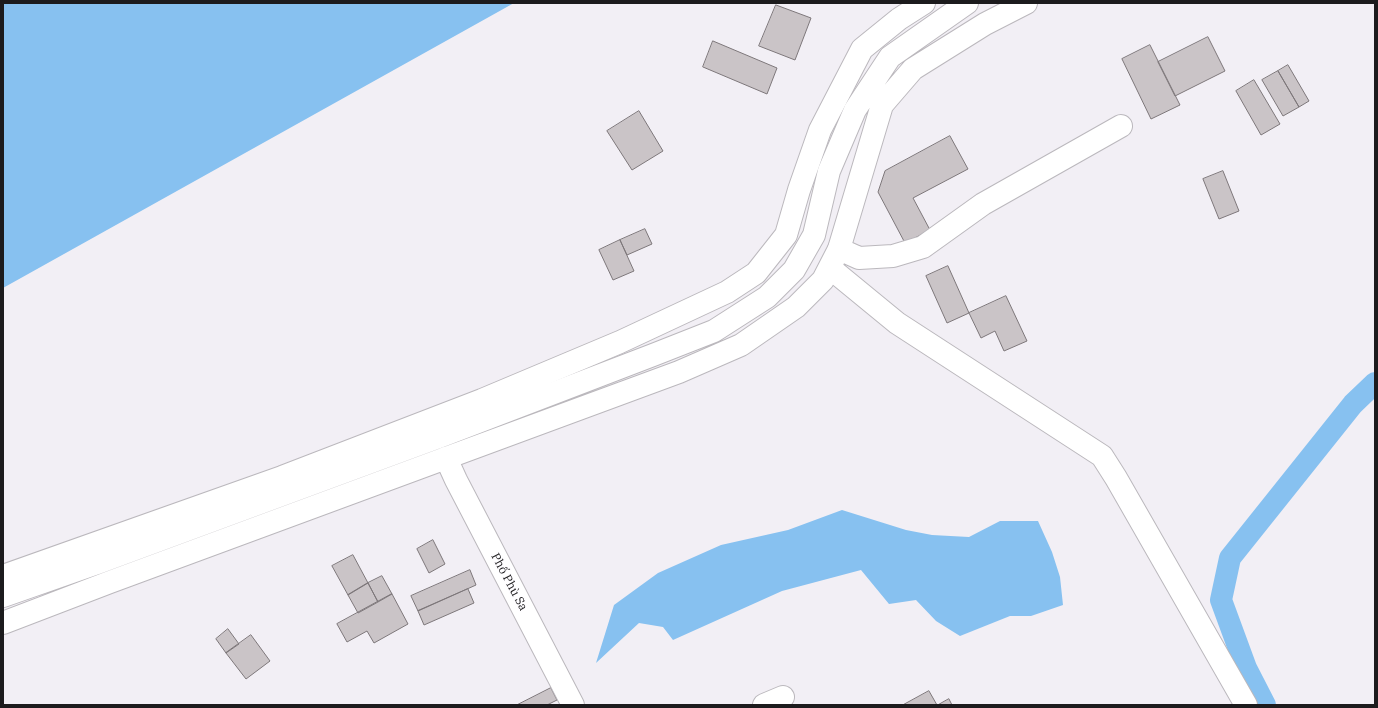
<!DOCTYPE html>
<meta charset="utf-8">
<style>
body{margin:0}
#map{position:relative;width:1378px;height:708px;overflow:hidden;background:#f2eff5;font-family:"IBM Plex Serif",serif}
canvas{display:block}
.frame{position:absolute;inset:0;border:4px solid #1c1b1d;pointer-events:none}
</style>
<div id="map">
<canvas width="1378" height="708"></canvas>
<div class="frame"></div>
</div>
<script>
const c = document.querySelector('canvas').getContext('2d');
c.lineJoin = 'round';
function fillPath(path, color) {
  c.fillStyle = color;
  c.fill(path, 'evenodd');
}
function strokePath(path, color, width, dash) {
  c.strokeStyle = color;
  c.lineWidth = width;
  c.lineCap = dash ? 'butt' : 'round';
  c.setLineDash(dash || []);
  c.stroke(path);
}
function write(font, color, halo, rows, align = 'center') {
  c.font = font + ' "IBM Plex Serif",serif';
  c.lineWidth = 3;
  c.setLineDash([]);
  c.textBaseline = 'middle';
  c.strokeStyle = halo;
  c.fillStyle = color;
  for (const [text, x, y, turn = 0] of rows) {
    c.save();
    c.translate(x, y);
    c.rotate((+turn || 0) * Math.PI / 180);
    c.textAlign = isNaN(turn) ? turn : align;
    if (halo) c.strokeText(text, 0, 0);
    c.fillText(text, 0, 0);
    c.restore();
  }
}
const water = new Path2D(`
 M3,3H514L3,288Z
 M842,510L906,530L932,535L969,537L1000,521H1038L1052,552L1060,577L1063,605L1031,616H1010L960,636L936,621L916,600L889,604L861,570L782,591L673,640L663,627L639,623L596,663L614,605L658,573L721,545L788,530Z`);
const canal = new Path2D(`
 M1265,705L1246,668L1221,600L1230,558L1353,404L1375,383`);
const building = new Path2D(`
 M776,5L811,18L795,60L759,46Z
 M1208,37L1225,71L1175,96L1158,62Z
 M713,41L777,68L767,94L703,67Z
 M1150,45L1180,105L1151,119L1122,59Z
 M1288,65L1309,101L1299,107L1278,71Z
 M1278,71L1299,107L1283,116L1262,80Z
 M1254,80L1280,124L1261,135L1236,91Z
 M639,111L663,151L632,170L607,131Z
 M950,136L968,169L913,198L930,230L905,243L878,192L885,171Z
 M1223,171L1239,211L1219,219L1203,179Z
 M645,229L652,244L627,255L620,240Z
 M620,240L634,271L613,280L599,250Z
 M948,266L969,313L947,323L926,276Z
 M1006,296L1027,341L1004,351L995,331L981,338L969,313Z
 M433,540L445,564L429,573L417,549Z
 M353,555L368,583L348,595L332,566Z
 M470,570L476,585L418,611L411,596Z
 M382,576L392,594L378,602L368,583Z
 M368,583L378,602L358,613L348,595Z
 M468,589L474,603L424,625L418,611Z
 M392,594L408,624L374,643L367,631L347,642L337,624Z
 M228,629L239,644L226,653L216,639Z
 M251,635L270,661L246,679L226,653Z
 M551,688L557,700L547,705H517Z
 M929,691L937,705H903Z
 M949,699L952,705H938Z`);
const street = new Path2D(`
 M839,249L859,258L893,256L923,247L983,204L1121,126
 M830,268L897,323L1102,456L1116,478L1246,705
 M446,458L456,480L573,705
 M3,576L282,477L482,400L620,342L727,292L756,273L786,235L799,190L820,130L862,49L899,19L924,3
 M764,705L783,697`);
const secondary = new Path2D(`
 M3,596L97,563L439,437L653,355L714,331L767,297L794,270L814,235L829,171L855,110L890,57L967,3
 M3,623L110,582L679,372L741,345L796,307L823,280L839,249L882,105L913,69L985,24L1026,3`);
const streetNames = [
 ["Phố Phù Sa",509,582,62]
];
fillPath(water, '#87c1f0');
strokePath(canal, '#87c1f0', 22);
fillPath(building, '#cac4c7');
strokePath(building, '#7d777a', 1);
strokePath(street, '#bbb8bd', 24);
strokePath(secondary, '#bbb8bd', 24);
strokePath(street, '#fff', 22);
strokePath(secondary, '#fff', 22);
write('12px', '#1c1b1d', '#fefdff', streetNames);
</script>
